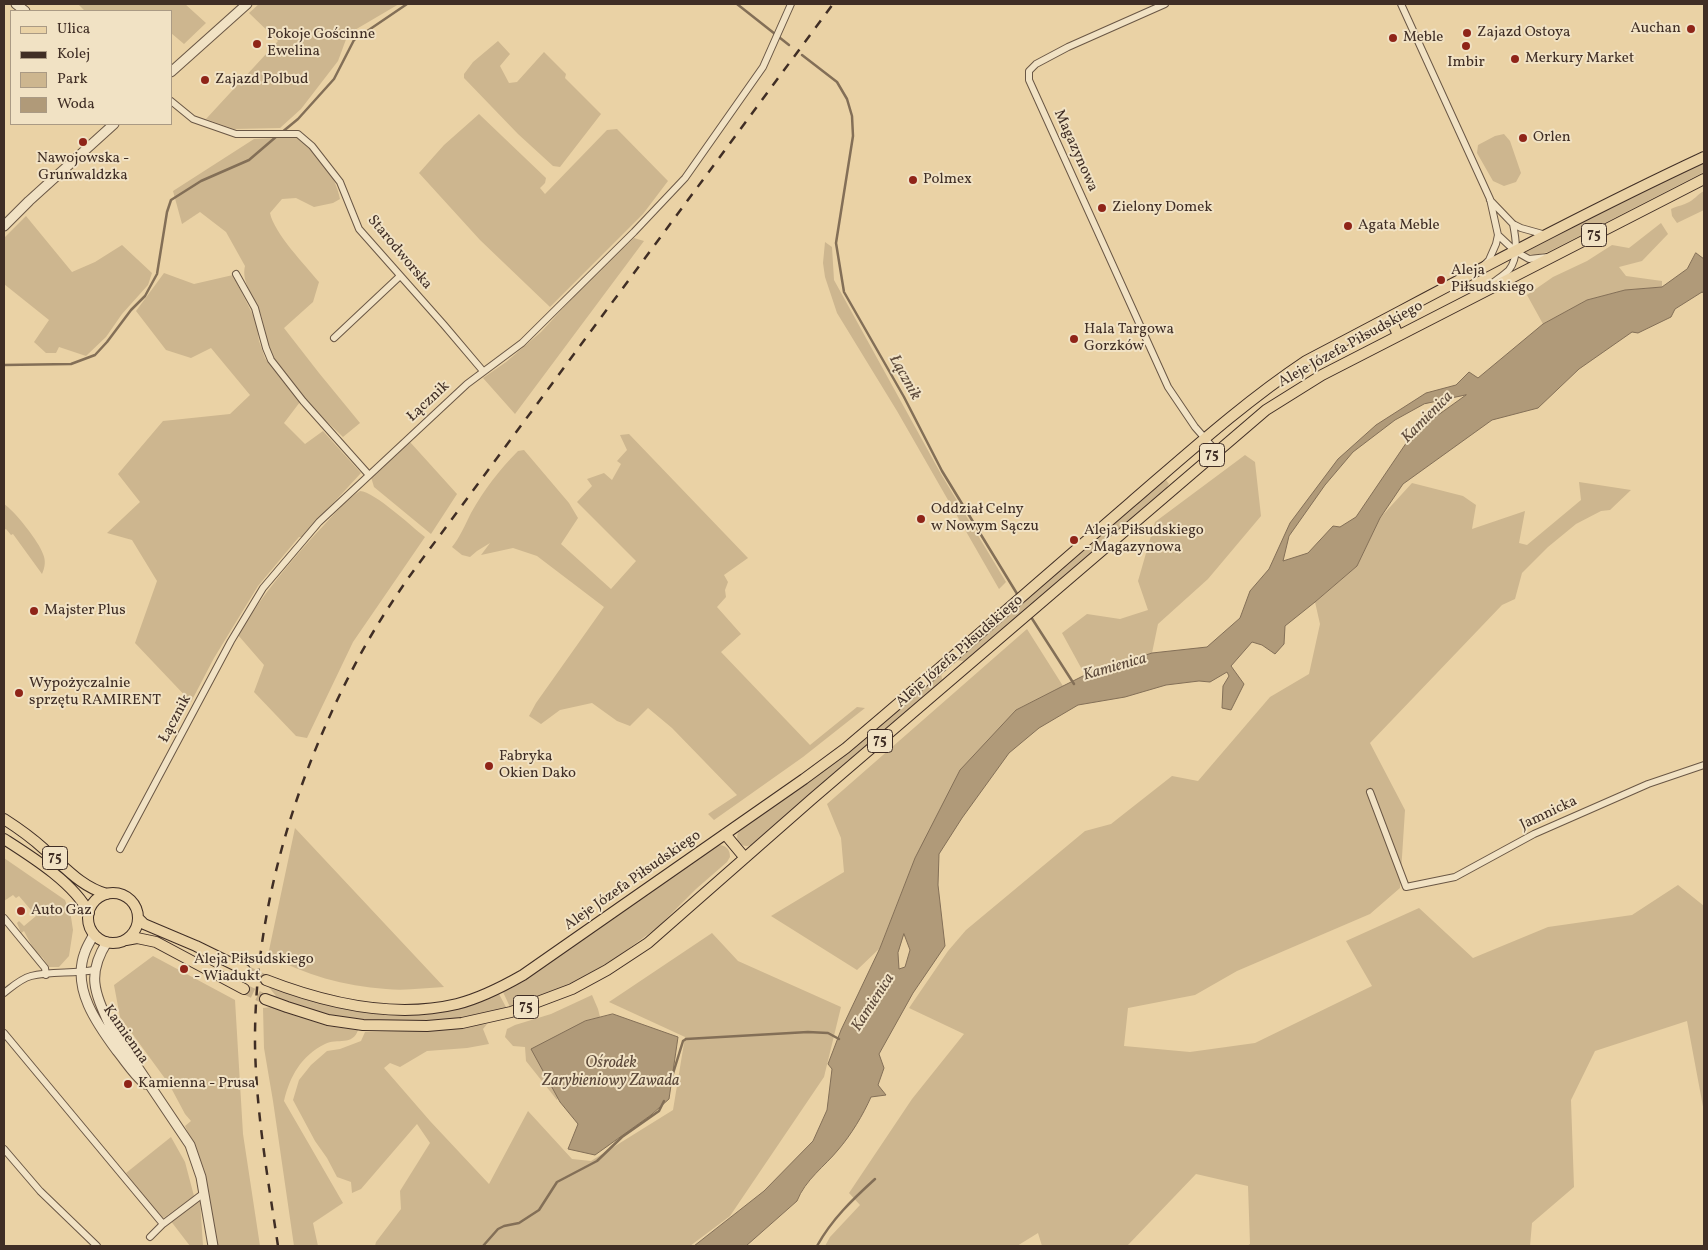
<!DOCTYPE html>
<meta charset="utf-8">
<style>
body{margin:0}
#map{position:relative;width:1708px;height:1250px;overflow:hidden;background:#ead2a5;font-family:Vollkorn,serif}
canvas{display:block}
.frame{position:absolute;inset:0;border:5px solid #402e25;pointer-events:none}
.legend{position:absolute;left:10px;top:10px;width:162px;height:115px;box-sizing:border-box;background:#f1e2c4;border:1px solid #aa9a84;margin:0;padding:6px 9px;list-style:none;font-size:15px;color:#402e25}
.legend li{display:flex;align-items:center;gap:10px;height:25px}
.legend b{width:25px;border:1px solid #aa9a84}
</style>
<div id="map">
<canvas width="1708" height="1250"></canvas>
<div class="frame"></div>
<ul class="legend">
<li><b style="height:6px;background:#ead2a5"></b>Ulica</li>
<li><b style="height:6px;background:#402e25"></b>Kolej</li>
<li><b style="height:14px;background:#cdb68f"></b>Park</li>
<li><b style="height:14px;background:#b09a79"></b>Woda</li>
</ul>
</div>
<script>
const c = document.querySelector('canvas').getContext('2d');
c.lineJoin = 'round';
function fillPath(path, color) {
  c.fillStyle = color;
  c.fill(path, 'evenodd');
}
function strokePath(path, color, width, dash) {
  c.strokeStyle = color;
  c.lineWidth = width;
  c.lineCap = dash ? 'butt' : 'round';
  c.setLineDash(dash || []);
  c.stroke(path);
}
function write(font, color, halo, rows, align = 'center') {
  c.font = font + ' Vollkorn,serif';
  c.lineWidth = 4;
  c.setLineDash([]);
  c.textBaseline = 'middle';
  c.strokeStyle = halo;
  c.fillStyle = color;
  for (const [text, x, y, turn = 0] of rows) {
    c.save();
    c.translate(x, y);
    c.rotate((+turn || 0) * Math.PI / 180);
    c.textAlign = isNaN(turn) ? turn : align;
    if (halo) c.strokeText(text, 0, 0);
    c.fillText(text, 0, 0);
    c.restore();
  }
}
const green = new Path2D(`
 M78,4H185L206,23L184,44L171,33V11H85Z
 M259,4H399L348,34L338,61L301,109L280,128L234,129L206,119L278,41L249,13Z
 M498,41L510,54L500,66L509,83L517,82L544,52L566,74L565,78L601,114L560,167L553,166L518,134L464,78V74L473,62Z
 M479,114L546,178L545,183L540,188L545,194L607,130L617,129L668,181L643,214L550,307L480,240L419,173L444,145Z
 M1504,134L1510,141L1521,173L1516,182L1504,186L1493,181L1477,153L1478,145L1495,136Z
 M297,137C317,153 335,173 340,199L333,203L314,207L296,198L282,199L270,213C274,233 305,265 319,282L313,302L284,328L319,373L360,423L343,437C319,414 289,385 273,356C265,342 265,326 260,312C254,297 241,282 245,266L226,232L200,212L182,224L173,191L254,139Z
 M1704,162V172L1548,252L1535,255L1526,253L1527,250L1617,204Z
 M1704,191V210L1677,223L1672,216L1671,209C1677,206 1681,206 1687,203C1693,201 1698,194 1704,191Z
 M26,216L72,272L95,262L122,245L152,273L148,285L122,314L106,337L86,356L59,347L56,353H46L34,342L49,320L4,284V238Z
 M1661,223L1668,234L1642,261L1619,267L1626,276L1662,281V287L1625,290L1587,300L1543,324L1527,295L1553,277L1587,261L1612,245L1629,248Z
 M634,238L644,241L515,414L483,378L506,362L541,332L593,276Z
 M825,242L832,247L834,280L941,474L1006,582L999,589L897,411L837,313L825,277L823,263Z
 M164,273L194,284L233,275L256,321L259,341L265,358L300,402L284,423L305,444L323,431L361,473L302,537H299L258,586L214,658L191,702L135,643L157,581L132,540L107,533L140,502L118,474L163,421L230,414L250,395L211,348L191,358L166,350L136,311Z
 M629,434L748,558L724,575L728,582L725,590L726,597L717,607L741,634L721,652L810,745L857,707L865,708L803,757L714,820L708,814L737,795L672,728L648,708L630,726L617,721L592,703L560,710L541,724L529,716L536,703L604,607L537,556L513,548L481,555L490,543L477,551L470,557L462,555L452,547C460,537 465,525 471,513C484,490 499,470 518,451L524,450L569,503L578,518L561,544L611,589L636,561L577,502L592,486L587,479L604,473L612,480L621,464L617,461L627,450L620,435Z
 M410,442L457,494L431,534L374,487L371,477Z
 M1245,455L1255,462L1261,516L1208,579L1158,624L1152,653L1085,675L1062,633L1087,614L1120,619L1148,610L1138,581L1155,522Z
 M1166,480L1169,484L1164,491L969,658L963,661L956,660L1160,483Z
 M1579,482L1631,490L1610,510L1601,511L1576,524L1548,547L1522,573L1515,599L1502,605L1370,743L1405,810L1400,888L1370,914L1237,971L1195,995L1128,1008L1124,1046L1190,1052L1255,1043L1372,986L1346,941L1419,908L1473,958L1548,927L1632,915L1678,885L1704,906V1112L1687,1021L1595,1051L1571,1100L1574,1187L1532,1223L1530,1246H1247L1250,1244L1248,1186L1196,1174L1127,1246H1042L1038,1233L1017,1246H825L830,1237L860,1205L849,1193L912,1099L964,1034L909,1008L948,951L966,930L1085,831L1111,824L1172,776L1198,781L1270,697L1309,674L1320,624L1315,602L1357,566L1380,518L1412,483L1463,496L1476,505L1472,529L1525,511L1519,543L1527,545L1581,500Z
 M360,491C375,492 412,527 425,537L353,642L307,738L296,736L254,692L264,665L238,635C262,595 292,559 324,525C335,513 346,500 360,491Z
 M4,504C14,510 40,543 43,554C46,561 45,567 42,574L13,534L11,535L6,529L4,530Z
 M1027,629L1063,686L1016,710L915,858L880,948L857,970L771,916L844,872L841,838L827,804Z
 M941,673L942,679L940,683L751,845C740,849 733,839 740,829Z
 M295,828L444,987C425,988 405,991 386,989C344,986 305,975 268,955Z
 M720,845C727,846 730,850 730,857L727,862L696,889L658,927L617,957L574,983L510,1007L503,992L546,965L712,849Z
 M4,858L65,900L71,917L73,930L69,956L59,967H49L43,958L34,950L24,931L21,933L17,923L19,921L24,926L36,916L19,896L16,898L13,895L4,901Z
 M712,933L738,961L841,1007L824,1077L730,1216L690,1246H375L376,1242L401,1209L400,1191L430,1143L417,1124L361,1189L352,1193L351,1182L337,1177L327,1158L315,1141L293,1100L299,1080L311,1065L327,1051L340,1049L361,1041L365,1032L416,1031L487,1024L483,1029L489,1044L467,1048L427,1051L400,1067L390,1063L384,1068L430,1121L489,1184L528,1111L572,1159L591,1161L673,1110L685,1037L609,1002Z
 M153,956L235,1000L243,1134L260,1246H217L204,1169L185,1126L191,1121L185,1114L169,1084L120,1017L114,985Z
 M267,985L323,1004L361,1011L467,1006L499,994L507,1009C423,1027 352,1030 271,995L276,996Z
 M592,995L598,1009L602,1025L566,1080L557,1100L526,1061L525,1047L513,1046L505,1037L507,1029L515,1025L551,1014Z
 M271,1007L327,1026L358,1030C353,1046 337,1038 325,1044C301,1056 290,1076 284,1101L343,1203L313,1223L318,1246H294L273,1101L264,1048L263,1008Z
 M171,1137L185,1162L194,1196L162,1219L126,1173Z
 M200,1200L203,1246H190L170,1220Z`);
const water = new Path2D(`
 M1696,253L1704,259V293L1702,292L1675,309L1671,317L1638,333L1632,332L1579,369L1538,408L1492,420L1403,484L1380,518L1357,566L1315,602L1285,626L1284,644L1275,654L1262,645L1252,642L1231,666L1244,684L1231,710L1222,708L1223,686L1229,676L1227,672L1210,682L1199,681L1166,685L1125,697L1078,705L1039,728L1009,753L962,818L939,854L938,885L945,946L913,993L879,1054L884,1068L878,1085L886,1095L871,1097C863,1115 851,1135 838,1150C825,1166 805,1180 797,1201L746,1246H694L764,1191L813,1141L827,1110L832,1069L828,1064L841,1030L880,948L915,858L960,770L1016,710L1063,686L1085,675L1152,653L1207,647L1240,618L1250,591L1269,569L1290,523L1338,459L1376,425L1426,393L1456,385L1469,372L1478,378L1543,324L1587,300L1625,290L1662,287L1687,269ZM1466,395L1413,433L1356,517L1340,527L1333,526L1308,553L1283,561L1289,536L1325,485L1353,452L1395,420L1424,404ZM904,934L910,950L905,967L899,969L898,953Z
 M613,1014L678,1037L669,1099L651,1115L595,1155L568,1149L578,1124L560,1102L531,1049L585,1021Z`);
const stream = new Path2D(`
 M737,4L789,45
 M802,55L837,82L847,99L852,116L853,136L836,243L844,292L904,397L942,471L1019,597
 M281,133L298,119L334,79L354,40L407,4
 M4,365L71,364L95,355L107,342L131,310L145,296L157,274L167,212L171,200L201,181L249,160L277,136
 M1031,617L1074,684
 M671,1080L683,1041L686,1039L808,1032L828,1033L839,1039
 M483,1246L498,1229L504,1226L519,1223L539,1210L557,1182L597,1161L622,1137L659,1111L664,1101
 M817,1246C832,1219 852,1200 875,1179`);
const primaryTunnel = new Path2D(`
 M245,970L266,980
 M244,989L265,999`);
const minor = new Path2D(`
 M1165,4L1068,47L1036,64L1029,71V80L1168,387L1195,427L1216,451
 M1401,4L1490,199L1498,235L1496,244L1489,260L1485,264
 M171,101L193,119L236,134H298L312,146L340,182L359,229L444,325L483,371
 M1490,200L1513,224L1521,228L1546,235
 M1498,235L1515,251L1529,259L1548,257
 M236,274L255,308L266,348L271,360L303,401L369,475
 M1490,285C1496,280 1504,275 1509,270C1519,257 1516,239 1513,224
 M334,338L400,276
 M1370,792L1406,887L1455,877L1534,834L1648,784L1704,765
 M120,849L231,641L263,588L319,522L467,384L522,343L634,232L685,178L763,67L791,4
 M4,918L45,968L46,975
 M4,993C12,987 20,979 31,976C51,971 73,974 94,970
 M4,1033L163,1224
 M4,1149L40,1191L97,1246
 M150,1237L163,1224L204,1193`);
const tertiary = new Path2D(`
 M16,4L25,11
 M171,72L247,4
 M4,226L29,201L114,124
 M94,934C91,940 87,946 85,952C71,988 97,1024 117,1051C126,1062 134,1075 145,1084
 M107,942C86,975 95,993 110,1026L190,1145L201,1177L213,1246`);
const primary = new Path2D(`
 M1390,317L1398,335
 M4,819C18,828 32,838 44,849C64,866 81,887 107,894
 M725,834L745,858
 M4,839C32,857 74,883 89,913
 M88 918a25 25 0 1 1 50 0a25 25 0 1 1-50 0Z
 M138,918L144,924L196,946L245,970
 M126,940L137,938L156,942L244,989
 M266,980C325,1003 394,1019 457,1004C481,998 502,987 523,975L804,779L846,748C941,668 1035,585 1130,503C1187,454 1243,403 1306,361C1438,292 1569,220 1704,157
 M265,999L287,1007L328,1020L363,1025L427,1026L462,1023L511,1012L572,989L607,970L648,943L812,799L1266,410L1322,375L1704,179`);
const rail = new Path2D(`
 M278,1246C268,1179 256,1112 255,1044C254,910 296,774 359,657C374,629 391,603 409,577L833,4`);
const markers = [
 [1691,29,5,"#8f2418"],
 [1467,33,5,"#8f2418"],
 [1393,38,5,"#8f2418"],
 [257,44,5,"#8f2418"],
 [1466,46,5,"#8f2418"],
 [1515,59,5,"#8f2418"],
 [205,80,5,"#8f2418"],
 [1523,138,5,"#8f2418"],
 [83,142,5,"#8f2418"],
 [913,180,5,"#8f2418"],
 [1102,208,5,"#8f2418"],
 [1348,226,5,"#8f2418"],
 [1441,280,5,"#8f2418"],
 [1074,339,5,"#8f2418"],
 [921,519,5,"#8f2418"],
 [1074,540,5,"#8f2418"],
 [34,611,5,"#8f2418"],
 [19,693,5,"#8f2418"],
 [489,766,5,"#8f2418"],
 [21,911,5,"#8f2418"],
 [184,969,5,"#8f2418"],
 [128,1084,5,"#8f2418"]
];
const shields = [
 [1594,235,25],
 [1212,455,25],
 [880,741,25],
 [55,858,25],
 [526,1007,25]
];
const shieldNames = [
 ["75",1594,235],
 ["75",1212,455],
 ["75",880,741],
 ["75",55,858],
 ["75",526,1007]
];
const poiNames = [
 ["Auchan",1681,29,"right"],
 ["Zajazd Ostoya",1477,33],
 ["Pokoje Gościnne",267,35],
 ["Ewelina",267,52],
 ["Meble",1403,38],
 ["Merkury Market",1525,59],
 ["Imbir",1466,63,"center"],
 ["Zajazd Polbud",215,80],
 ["Orlen",1533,138],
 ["Nawojowska -",83,159,"center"],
 ["Grunwaldzka",83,176,"center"],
 ["Polmex",923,180],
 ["Zielony Domek",1112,208],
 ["Agata Meble",1358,226],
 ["Aleja",1451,271],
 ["Piłsudskiego",1451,288],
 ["Hala Targowa",1084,330],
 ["Gorzków",1084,347],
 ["Oddział Celny",931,510],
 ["w Nowym Sączu",931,527],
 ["Aleja Piłsudskiego",1084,531],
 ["- Magazynowa",1084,548],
 ["Majster Plus",44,611],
 ["Wypożyczalnie",29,684],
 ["sprzętu RAMIRENT",29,701],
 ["Fabryka",499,757],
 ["Okien Dako",499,774],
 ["Auto Gaz",31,911],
 ["Aleja Piłsudskiego",194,960],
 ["- Wiadukt",194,977],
 ["Kamienna - Prusa",138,1084]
];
const streetNames = [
 ["Magazynowa",1075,151,66],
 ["Starodworska",399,253,50],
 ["Aleje Józefa Piłsudskiego",1351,345,-29],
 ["Łącznik",429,402,-43],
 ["Aleje Józefa Piłsudskiego",960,652,-41],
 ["Łącznik",176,719,-62],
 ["Jamnicka",1549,814,-25],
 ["Aleje Józefa Piłsudskiego",633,881,-35],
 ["Kamienna",125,1035,55]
];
const waterNames = [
 ["Łącznik",904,378,61],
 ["Kamienica",1428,418,-45],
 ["Kamienica",1115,668,-16],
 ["Kamienica",874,1003,-57],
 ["Ośrodek",611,1064],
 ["Zarybieniowy Zawada",611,1082]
];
fillPath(green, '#cdb68f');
fillPath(water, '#b09a79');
strokePath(water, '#836f57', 1);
strokePath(stream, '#836f57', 2.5);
strokePath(primaryTunnel, '#c8b18b', 10, [10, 5]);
strokePath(minor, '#6a5745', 8);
strokePath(tertiary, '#6a5745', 11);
strokePath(primary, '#402e25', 12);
strokePath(minor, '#f1e2c4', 6);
strokePath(tertiary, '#f1e2c4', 9);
strokePath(primary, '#ead2a5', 10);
strokePath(rail, '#402e25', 2.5, [9, 9]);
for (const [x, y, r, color] of markers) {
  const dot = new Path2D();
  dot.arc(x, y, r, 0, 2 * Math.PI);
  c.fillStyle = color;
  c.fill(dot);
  strokePath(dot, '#f1e2c4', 2);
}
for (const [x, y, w] of shields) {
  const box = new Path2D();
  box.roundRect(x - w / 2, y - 11.5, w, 23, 4);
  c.fillStyle = '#f1e2c4';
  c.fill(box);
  strokePath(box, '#402e25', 1);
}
write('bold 14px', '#402e25', null, shieldNames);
write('15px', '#402e25', '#f1e2c4', poiNames, 'left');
write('15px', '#402e25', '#f1e2c4', streetNames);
write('italic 16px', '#5c493a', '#f1e2c4', waterNames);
</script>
